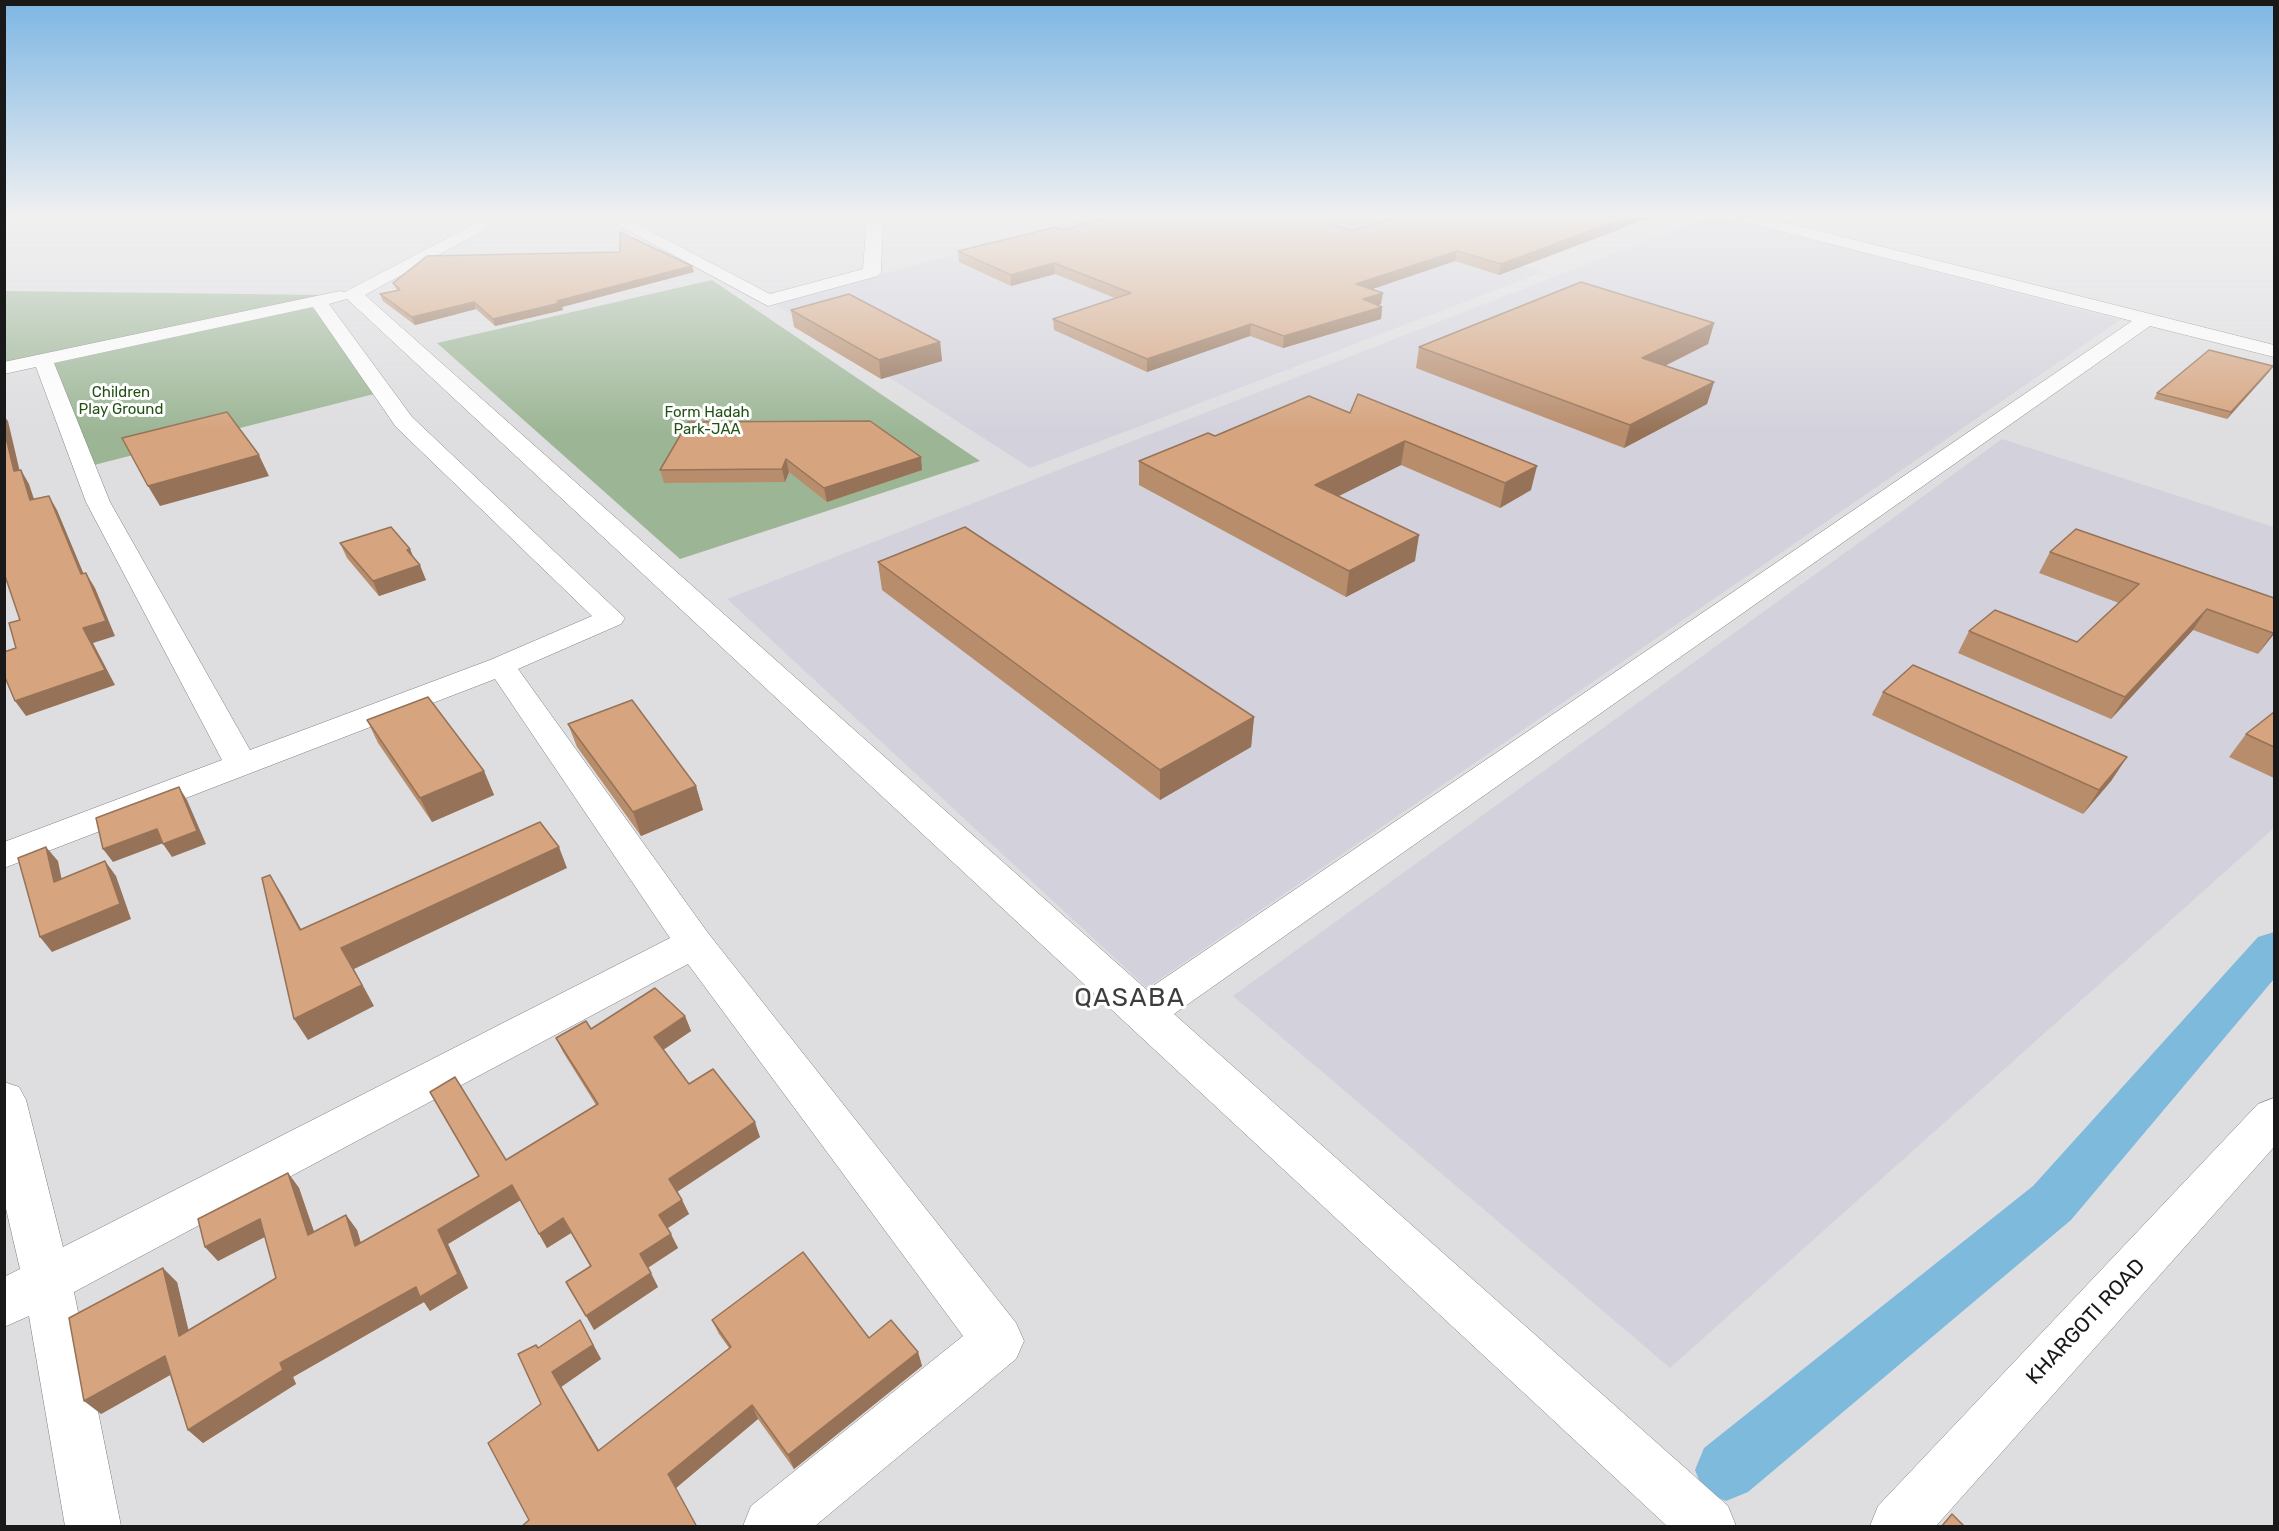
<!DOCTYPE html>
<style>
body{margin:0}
#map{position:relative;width:2279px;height:1531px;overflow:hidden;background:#dedee0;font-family:Rubik,sans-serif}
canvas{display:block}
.frame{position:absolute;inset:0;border:6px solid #19191a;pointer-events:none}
</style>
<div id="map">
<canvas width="2279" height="1531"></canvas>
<div class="frame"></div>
</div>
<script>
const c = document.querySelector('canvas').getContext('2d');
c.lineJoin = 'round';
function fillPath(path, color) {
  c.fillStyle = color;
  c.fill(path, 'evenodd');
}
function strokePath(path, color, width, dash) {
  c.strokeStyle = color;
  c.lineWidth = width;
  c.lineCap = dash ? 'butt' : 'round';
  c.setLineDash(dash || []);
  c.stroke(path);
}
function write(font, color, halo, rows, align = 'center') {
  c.font = font + ' Rubik,sans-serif';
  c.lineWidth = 6;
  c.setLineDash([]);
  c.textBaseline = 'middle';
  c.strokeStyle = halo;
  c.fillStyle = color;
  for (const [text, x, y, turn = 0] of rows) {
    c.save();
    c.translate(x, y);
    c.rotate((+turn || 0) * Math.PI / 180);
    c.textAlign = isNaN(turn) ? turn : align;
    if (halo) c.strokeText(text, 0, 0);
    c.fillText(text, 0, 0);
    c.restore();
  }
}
const built = new Path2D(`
 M1096,217H1362L1543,272L1030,468L773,303Z
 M1708,217H1724L2120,320L1147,988L727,599Z
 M2002,439L2274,527V828L1670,1368L1233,996Z`);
const green = new Path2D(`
 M712,280L980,461L680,559L437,343Z
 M5,291L322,295L5,363Z
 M311,306L382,392L86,467L43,360Z`);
const canal = new Path2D(`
 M2274,932V979L2071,1220L1748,1492L1726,1501L1704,1492L1695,1470L1704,1448L2033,1186L2258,937Z`);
const minor = new Path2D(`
 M487,217H508L365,295L1147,990L2132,321L1737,220L1735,217H1764L2274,345V357L2150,326L1174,1014L1728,1506L1736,1526H1667L347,299L329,304L412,417L625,618L621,624L518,669L708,933L1016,1323L1024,1341L1016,1359L815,1526H743L751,1506L963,1336L688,964L74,1292L121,1526H65L29,1316L4,1327V1277L20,1269L4,1200V1082L19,1087L26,1100L63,1247L670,938L495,679L4,868V842L222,760L86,502L36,367L4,374V362L340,291L345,292ZM313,307L396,427L592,616L490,660L250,750L110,502L54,363Z
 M603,217H624L770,294L863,269L867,217H883L881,272L878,276L768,306Z`);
const major = new Path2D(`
 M2274,1098V1147L1936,1526H1870L1878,1506L2258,1104Z`);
const wall = new Path2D(`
 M1652,217L1499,275L1455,261L1372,289L1381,304L1378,305L1382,307L1381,319L1283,348L1250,336L1147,372L1054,330L1053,319L1115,298L1055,274L1011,286L959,262L958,251L1063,230L1352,231Z
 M694,272L562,307L563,310L495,326L476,309L415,325L383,301L380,294L397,290L393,283Z
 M791,310L940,342L942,361L881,379L794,327Z
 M1714,323L1708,344L1665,366L1714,382L1707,404L1624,448L1416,368L1419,347Z
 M2273,366L2269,372L2227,419L2154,399L2157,393Z
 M1309,396L1531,490L1500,508L1401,465L1338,496L1415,561L1346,597L1139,485V461L1215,436Z
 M688,422L922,470L827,502L789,472L785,482L664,483L660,470Z
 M340,543L410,549L414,559L426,580L379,596L347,558Z
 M2050,552L2274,598V634L2258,654L2193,630L2111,719L1958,653L1969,631L2077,642L2119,603L2039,573Z
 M878,562L1254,717L1251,747L1160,800L882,590Z
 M1883,692L2127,757L2111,781L2083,814L1872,715Z
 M2274,712V778L2229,757L2246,734Z
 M367,720L484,771L494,795L432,822L378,743Z
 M568,724L696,786L703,810L641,836L577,747Z
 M685,1016L691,1031L663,1050L689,1084L760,1137L677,1192L682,1200L689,1214L667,1228L678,1248L648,1268L658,1287L594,1330L590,1266L571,1233L547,1248L520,1200L448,1244L468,1288L430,1311L424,1302L293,1377L296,1384L203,1443L188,1430L170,1375L101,1414L177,1282L188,1330L276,1278L265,1237L218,1261L205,1247L288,1173L299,1188L314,1232L346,1215L357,1230L361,1243L506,1160L596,1105L563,1052L556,1038L591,1029Z
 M580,1320L601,1359L561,1387L599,1450L729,1348L719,1334L712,1320L869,1338L918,1352L922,1366L794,1469L758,1419L676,1488L529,1520L541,1404Z`);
const shadedWall = new Path2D(`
 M1627,217H1652L1499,275L1501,264Z
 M1457,251L1455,261L1355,295L1356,284Z
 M1054,263L1055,274L1011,286V275Z
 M692,266L694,272L562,307L563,310L495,326L493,319L557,301Z
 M1383,293L1381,304L1362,311L1363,299Z
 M474,302L476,309L415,325L412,317Z
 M1382,307L1381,319L1283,348L1284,336Z
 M1714,323L1708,344L1636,380L1642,358Z
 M1251,324L1250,336L1147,372V359Z
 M940,342L942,361L881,379L879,360Z
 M2273,366L2269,372L2227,419L2231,412Z
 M1714,382L1707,404L1624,448L1630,425Z
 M4,416L8,421L23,485L14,471L4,429Z
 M1405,441L1401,465L1313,509L1315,485Z
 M259,455L269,476L160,506L148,486Z
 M921,457L922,470L827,502L824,488Z
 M786,459L789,472L785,482L782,469Z
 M1537,466L1531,490L1500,508L1505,483Z
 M21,470L29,484L39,514L30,500Z
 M49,496L57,510L90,589L81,574Z
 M1419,535L1415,561L1346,597L1349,571Z
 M410,549L416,564L407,550Z
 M420,565L426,580L379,596L373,581Z
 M86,573L95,588L115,636L93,643L115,685L26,716L15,701L83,628Z
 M2207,609L2193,630L2111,719L2125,697Z
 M2274,631V634L2258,654Z
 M1254,717L1251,747L1160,800V770Z
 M2127,757L2111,781L2083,814L2099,790Z
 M484,771L494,795L432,822L420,798Z
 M696,786L703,810L641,836L633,812Z
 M179,787L187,800L206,844L172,857L163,844Z
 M157,829L166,842L113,862L103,849Z
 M46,847L58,861L65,896L54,882Z
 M559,847L567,868L354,969L374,1006L308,1040L294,1019L341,948Z
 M105,861L116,876L131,919L52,952L40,937Z
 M270,875L283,896L313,951L300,930Z
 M685,1016L691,1031L660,1052L654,1037Z
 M755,1122L760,1137L675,1193L669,1179Z
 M288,1173L299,1188L320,1249L308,1235Z
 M512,1185L521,1200L448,1244L468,1288L430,1311L424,1302L293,1377L296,1384L203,1443L188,1430L280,1363L438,1230Z
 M682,1200L689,1214L665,1230L659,1215Z
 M346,1215L357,1230L366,1261L355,1246Z
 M563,1218L571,1233L547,1248L539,1234Z
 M260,1219L272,1233L218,1261L205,1247Z
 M671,1234L678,1248L647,1268L640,1254Z
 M163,1268L177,1282L193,1349L179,1336Z
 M651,1273L658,1287L594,1330L586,1316Z
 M580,1320L601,1359L561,1387L607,1464L598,1451L552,1372Z
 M918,1352L922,1366L794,1469L788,1455Z
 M165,1356L179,1370L101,1414L84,1401Z
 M752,1405L758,1419L676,1488L697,1527L668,1474Z`);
const building = new Path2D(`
 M1108,217H1311L1352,231L1394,217H1627L1501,264L1457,251L1356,284L1383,293L1363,299L1382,307L1284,336L1251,324L1147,359L1053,319L1131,293L1054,263L1011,275L958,251L1056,227L1063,230Z
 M620,232L692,266L557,301L560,303L493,319L474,302L412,317L380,294L400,290L393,283L427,256L620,252Z
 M1581,282L1714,323L1642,358L1714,382L1630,425L1419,347Z
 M849,294L940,342L879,360L791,310Z
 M2209,350L2273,366L2231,412L2157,393Z
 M1358,394L1537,466L1505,483L1405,441L1315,485L1419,535L1349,571L1139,461L1208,433L1215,436L1309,396L1350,413Z
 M227,412L259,455L148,486L122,438Z
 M870,421L921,457L824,488L786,459L782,469L660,470L688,422Z
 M4,429L14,471L21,470L30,500L49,496L81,574L86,573L106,621L83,628L105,670L15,701L4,675V652L16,648L9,623L20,620L4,573Z
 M391,527L410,549L407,550L420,565L373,581L340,543Z
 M965,527L1254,717L1160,770L878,562Z
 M2076,529L2274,598V631L2273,633L2207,609L2125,697L1969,631L1995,610L2077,642L2139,584L2050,552Z
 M1913,665L2127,757L2099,790L1883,692Z
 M428,697L484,771L420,798L367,720Z
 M632,700L696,786L633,812L568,724Z
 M2274,712V747L2246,734Z
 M179,787L197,831L163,844L157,829L103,849L96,818Z
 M540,822L559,847L341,948L362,985L294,1019L262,878L270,875L300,930Z
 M46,847L54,882L105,861L120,904L40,937L18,858Z
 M655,988L685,1016L654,1037L689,1084L713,1069L755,1122L669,1179L682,1200L659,1215L671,1234L640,1254L651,1273L586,1316L566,1282L591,1266L563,1218L539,1234L512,1185L438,1230L458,1274L420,1297L416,1287L280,1363L283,1370L188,1430L165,1356L84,1401L69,1318L163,1268L179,1336L276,1278L260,1219L205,1247L198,1219L288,1173L308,1235L346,1215L355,1246L479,1176L430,1092L455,1077L506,1160L598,1104L556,1038L586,1021L591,1029Z
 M803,1252L869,1338L891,1320L918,1352L788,1455L752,1405L668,1474L697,1527H521L529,1520L488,1443L541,1404L518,1354L536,1345L538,1348L580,1320L593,1345L552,1372L598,1451L731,1347L712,1320Z
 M1952,1514L1965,1527H1941Z`);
const farParknames = [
 ["Children",121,393],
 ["Play Ground",121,410],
 ["Form Hadah",707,413],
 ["Park-JAA",707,430]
];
const nearStreetnames = [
 ["KHARGOTI ROAD",2086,1322,-47]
];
const nearQuarternames = [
 ["QASABA",1130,998]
];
fillPath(built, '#d3d2dc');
fillPath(green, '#9cb695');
fillPath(canal, '#7dbadb');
strokePath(minor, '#7e7e80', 1);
strokePath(major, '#7e7e80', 1);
fillPath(minor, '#fff');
fillPath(major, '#fff');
fillPath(wall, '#b88d6c');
fillPath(shadedWall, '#967358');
fillPath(building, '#d6a47e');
strokePath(building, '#967358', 1.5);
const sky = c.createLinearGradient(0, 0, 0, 432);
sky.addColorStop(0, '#7db6e3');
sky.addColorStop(0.5, '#f0f0f1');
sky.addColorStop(1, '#f0f0f100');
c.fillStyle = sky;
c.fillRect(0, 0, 2279, 432);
write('15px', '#215211', '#fff', farParknames);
write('21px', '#19191a', '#fff', nearStreetnames);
c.letterSpacing = '1.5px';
write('26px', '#3d3d3f', '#fff', nearQuarternames);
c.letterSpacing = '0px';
</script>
